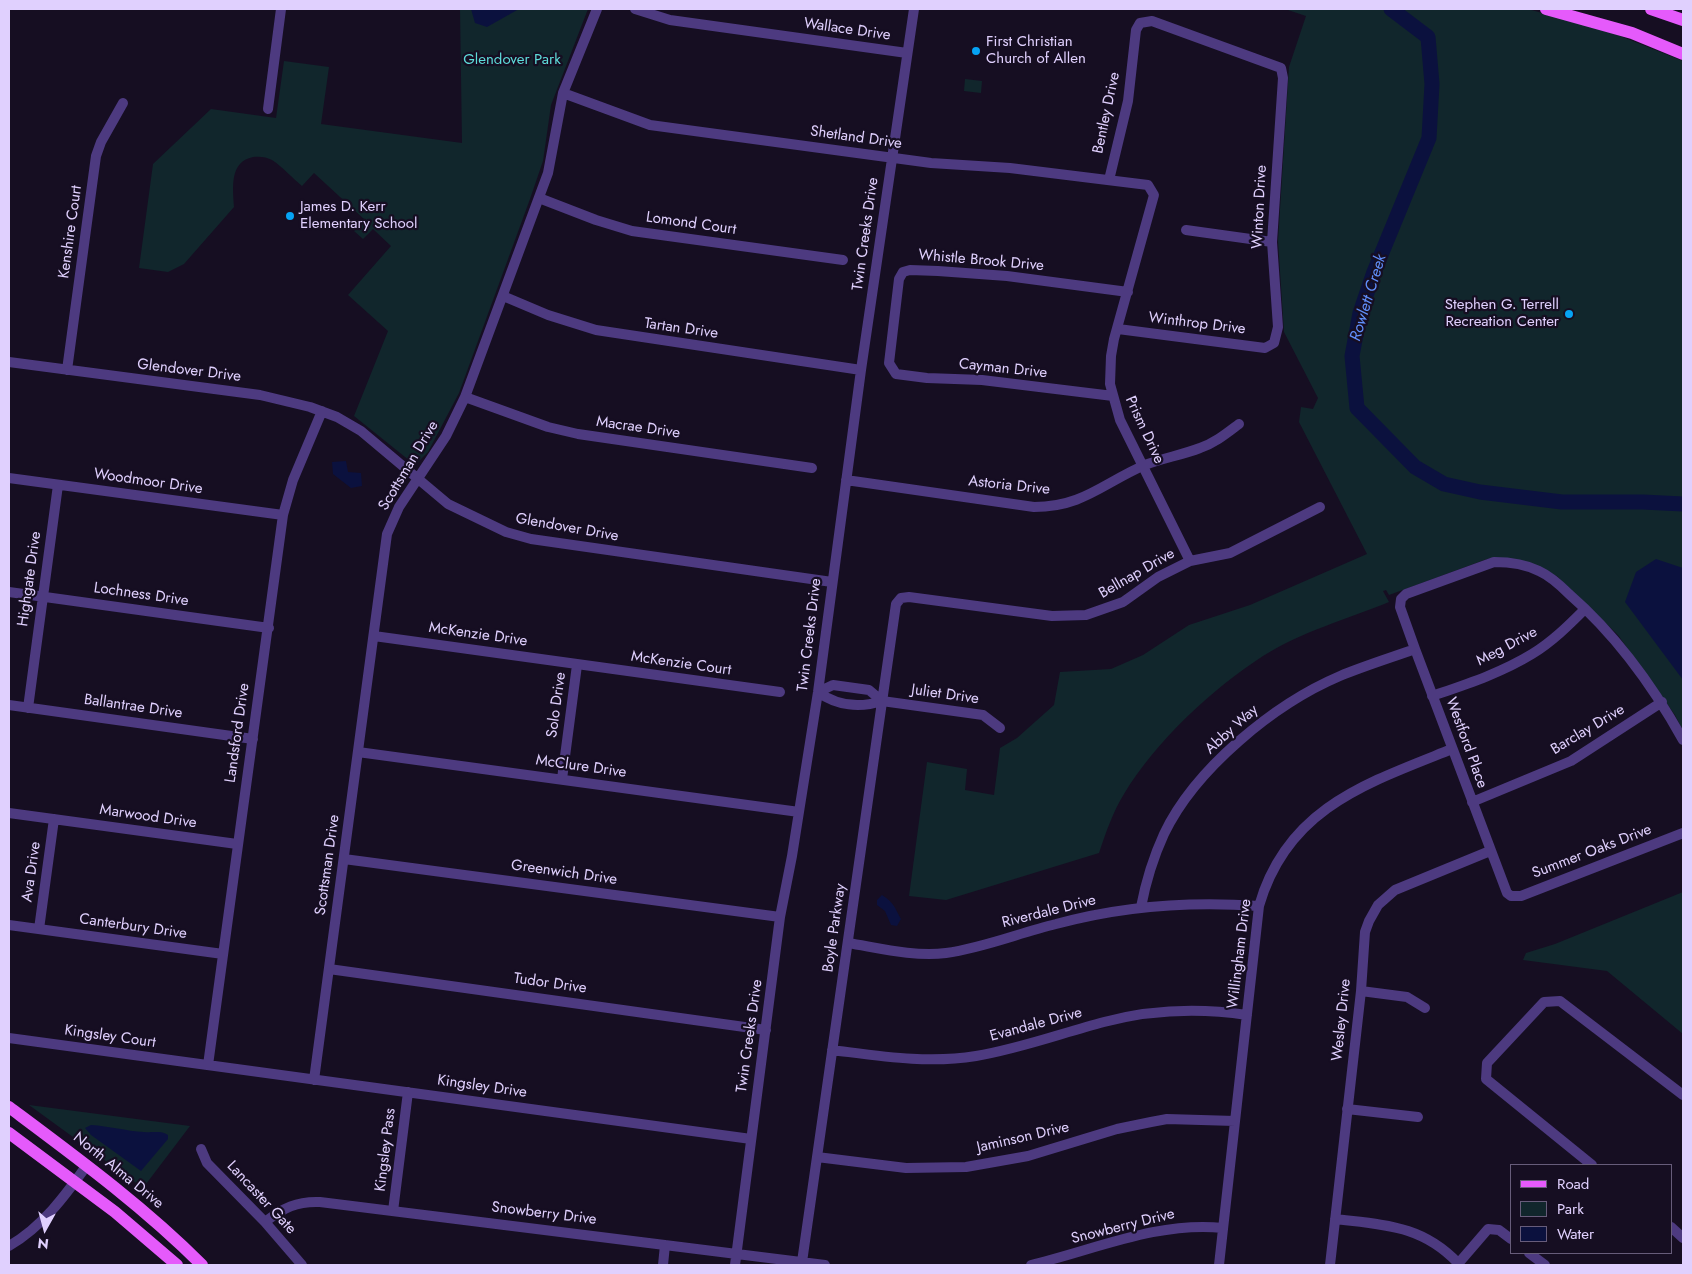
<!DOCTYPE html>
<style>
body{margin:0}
#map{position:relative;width:1692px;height:1274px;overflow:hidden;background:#160e22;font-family:Jost,sans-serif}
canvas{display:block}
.frame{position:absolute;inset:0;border:10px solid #e0d0fe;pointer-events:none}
.legend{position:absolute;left:1510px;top:1164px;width:162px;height:90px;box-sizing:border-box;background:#160e22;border:1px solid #675c7a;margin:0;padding:6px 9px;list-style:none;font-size:15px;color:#e0d0fe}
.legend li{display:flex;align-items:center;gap:10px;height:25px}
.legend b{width:25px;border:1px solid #675c7a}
.north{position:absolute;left:20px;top:1204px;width:50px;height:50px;-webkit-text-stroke:4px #160e22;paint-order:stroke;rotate:187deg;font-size:14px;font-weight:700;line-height:20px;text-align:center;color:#e0d0fe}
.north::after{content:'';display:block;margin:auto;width:18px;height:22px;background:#e0d0fe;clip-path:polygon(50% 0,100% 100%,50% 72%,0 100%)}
</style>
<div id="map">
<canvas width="1692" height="1274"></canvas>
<div class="frame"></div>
<ul class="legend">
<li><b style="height:6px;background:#e55afb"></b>Road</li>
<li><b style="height:14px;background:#11262c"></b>Park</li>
<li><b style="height:14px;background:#0b113e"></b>Water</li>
</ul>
<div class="north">N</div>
</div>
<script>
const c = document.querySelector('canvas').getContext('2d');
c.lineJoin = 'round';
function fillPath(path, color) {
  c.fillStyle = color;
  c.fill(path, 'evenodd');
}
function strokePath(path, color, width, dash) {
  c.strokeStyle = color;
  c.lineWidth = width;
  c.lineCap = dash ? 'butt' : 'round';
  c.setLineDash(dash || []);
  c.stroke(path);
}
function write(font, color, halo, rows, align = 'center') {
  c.font = font + ' Jost,sans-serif';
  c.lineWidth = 4.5;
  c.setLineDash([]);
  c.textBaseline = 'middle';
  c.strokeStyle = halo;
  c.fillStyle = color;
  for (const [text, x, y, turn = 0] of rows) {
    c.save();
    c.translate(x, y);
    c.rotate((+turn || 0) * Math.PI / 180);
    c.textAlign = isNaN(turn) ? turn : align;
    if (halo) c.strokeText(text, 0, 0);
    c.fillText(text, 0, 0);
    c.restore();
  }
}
const green = new Path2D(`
 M460,9H588L551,105L543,161L530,199L459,393L428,452L415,465L354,416L388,331L348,295L391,246L373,229L363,239L354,231L365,220L314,173L302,186C292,178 283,167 272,160C267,157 260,156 253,157C229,162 233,188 234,207L184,264L168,272L139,268L153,164L211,109L276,118L284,61L329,67L321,124L462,143Z
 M1285,9H1528L1615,34L1683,61V731L1675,715L1618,635L1563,582L1557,576L1497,558L1487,559L1389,595L1386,590L1383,591L1389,602C1347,619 1301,632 1263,656C1212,689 1156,741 1124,794C1113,812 1106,832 1099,853L946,900L909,896L927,762L967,769L965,790L994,795L1000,748L1017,738L1054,705L1060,672L1111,669L1143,655L1189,625L1250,605L1367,554L1299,422L1301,407L1313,409L1318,398L1284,332L1278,241L1289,67L1306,16Z
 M965,79L982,81L981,93L964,91Z
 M1683,892V1034L1607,971L1523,960L1526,953L1555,944Z
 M29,1105L190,1126L143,1188Z`);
const water = new Path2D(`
 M471,9H519L487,27L475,23Z
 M346,461L348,472L361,473L362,486L351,488L333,474L332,462Z
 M1656,559L1683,568V680L1625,602L1636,572Z
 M882,895C894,903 894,906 901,919L897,926L891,925L885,911L877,905V900Z
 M91,1125C109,1126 126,1131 144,1132C152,1133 161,1130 168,1135V1139L141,1171L91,1135L85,1128Z`);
const river = new Path2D(`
 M1391,9L1428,37L1432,84L1429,138L1374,272L1360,313L1352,356L1357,408L1415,467L1444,484L1480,492L1562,502H1643L1683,504`);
const minor = new Path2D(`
 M635,9L670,20L907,53
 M563,93L650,125L931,163L1010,168L1148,185L1154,195L1114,339L1111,356L1110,384L1120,420L1190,561
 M268,109L281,9
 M1109,180L1128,101L1136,30L1140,23L1152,21L1281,68L1283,78L1272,242L1278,327L1274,343L1265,348L1118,329
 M539,198L596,220L632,231L843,260
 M1186,230L1272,242
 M503,296L548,315L596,330L861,370
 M9,362L260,395L310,407L337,417L361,431L448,504L506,532L531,539L832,582
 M67,370L96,156L101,142L123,103
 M1113,396L982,380L927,378L896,374L889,363L899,279L903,272L910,270L938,271L1007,276L1128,292
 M465,397L548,427L578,434L812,468
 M9,478L283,515
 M846,480L1034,507C1083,507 1103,483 1145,465C1163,458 1182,455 1200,448C1215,443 1227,433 1239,424
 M9,592L269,628
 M374,636L780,692
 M818,692C837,706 860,708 882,701L983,715L1000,728
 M818,692L833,685L869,690L882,701
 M1432,696C1467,684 1501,673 1532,654C1552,642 1569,625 1585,609
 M9,705L253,739
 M28,708L58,485
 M1683,740C1653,686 1616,635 1569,594C1560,585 1550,576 1539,571C1525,564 1509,562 1494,562L1406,594L1401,599L1400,607L1415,649L1507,893L1511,896H1521L1683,833
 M358,752L799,812
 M562,779L577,665
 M1472,802L1571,761L1662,702
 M9,813L237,844
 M344,859L780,917
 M1141,907C1146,881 1153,858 1164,834C1195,769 1274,704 1340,676C1364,666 1390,658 1415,649
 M9,925L223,954
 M39,929L54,819
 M848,943C879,948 914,957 946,953C983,948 1019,933 1056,924C1122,906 1190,901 1259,906
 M329,969L766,1030
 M1361,991L1407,997L1425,1008
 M9,1038L751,1139
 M832,1050C880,1056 927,1064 976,1056C1019,1049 1062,1033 1104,1022C1150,1010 1200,1008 1247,1015
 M208,1065L283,515L293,480L322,411
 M314,1080L387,534L399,507L446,436L465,397L548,173L563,93L597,9
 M1347,1109L1418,1117
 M201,1149L207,1163L265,1222L302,1265
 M817,1157L906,1168L966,1167L1028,1156L1117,1129L1151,1122L1167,1119L1235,1121
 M1592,1165L1486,1079L1487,1063L1544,1002L1560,1001L1683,1095
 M393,1211L408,1092
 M1335,1219C1385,1225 1422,1225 1458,1263
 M265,1222C283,1208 297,1201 320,1202L825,1265
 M1671,1227L1683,1238
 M9,1246C42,1227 65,1196 87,1165
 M1529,1253L1545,1265
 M802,1262L896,604L901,598L909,597L1052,616L1086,615L1123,602L1158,577L1190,561L1230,553L1320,507
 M663,1265L665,1245
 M735,1265L780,917L792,856L818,692L861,370L914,9
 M1031,1265C1094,1250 1158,1221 1223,1228
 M1219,1265L1259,906C1287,808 1367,783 1452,749
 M1330,1265L1361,991L1365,932L1369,921L1378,905L1395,890L1490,851
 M1457,1265L1488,1229L1499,1230L1511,1239`);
const major = new Path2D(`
 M1546,9L1632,33L1683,54
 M1651,9L1683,20
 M9,1107C76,1157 143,1206 202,1265
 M9,1133L115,1212L177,1265`);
const markers = [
 [976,51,5,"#06a3f4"],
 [290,216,5,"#06a3f4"],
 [1569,314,5,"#06a3f4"]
];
const streetNames = [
 ["Wallace Drive",847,30,8],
 ["Bentley Drive",1107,113,-78],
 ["Shetland Drive",856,138,8],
 ["Winton Drive",1260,207,-87],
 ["Lomond Court",691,224,8],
 ["Kenshire Court",71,232,-82],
 ["Twin Creeks Drive",866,234,-82],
 ["Whistle Brook Drive",981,261,5],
 ["Winthrop Drive",1197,324,7],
 ["Tartan Drive",681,329,8],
 ["Cayman Drive",1003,369,6],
 ["Glendover Drive",189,371,7],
 ["Macrae Drive",638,428,8],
 ["Prism Drive",1144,430,65],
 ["Scottsman Drive",409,466,-59],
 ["Woodmoor Drive",148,482,8],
 ["Astoria Drive",1009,486,6],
 ["Glendover Drive",567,528,10],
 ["Bellnap Drive",1137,574,-30],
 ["Highgate Drive",30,579,-82],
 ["Lochness Drive",141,595,8],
 ["McKenzie Drive",478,635,8],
 ["Twin Creeks Drive",810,635,-83],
 ["Meg Drive",1507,647,-28],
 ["McKenzie Court",681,664,8],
 ["Juliet Drive",945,695,8],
 ["Solo Drive",557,705,-82],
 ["Ballantrae Drive",133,707,8],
 ["Abby Way",1232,730,-42],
 ["Barclay Drive",1588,730,-31],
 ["Landsford Drive",238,733,-82],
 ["Westford Place",1466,743,70],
 ["McClure Drive",581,767,8],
 ["Marwood Drive",148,817,8],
 ["Summer Oaks Drive",1592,852,-21],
 ["Scottsman Drive",328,865,-82],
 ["Ava Drive",32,872,-82],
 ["Greenwich Drive",564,873,8],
 ["Riverdale Drive",1049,912,-14],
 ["Canterbury Drive",133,927,8],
 ["Boyle Parkway",835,928,-82],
 ["Willingham Drive",1240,954,-83],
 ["Tudor Drive",550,984,8],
 ["Wesley Drive",1342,1020,-84],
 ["Evandale Drive",1036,1025,-15],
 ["Twin Creeks Drive",750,1036,-82],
 ["Kingsley Court",110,1037,8],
 ["Kingsley Drive",482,1087,8],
 ["Jaminson Drive",1023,1138,-13],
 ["Kingsley Pass",386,1150,-83],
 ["North Alma Drive",118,1171,39],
 ["Lancaster Gate",261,1198,47],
 ["Snowberry Drive",544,1214,7],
 ["Snowberry Drive",1123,1227,-14]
];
const poiNames = [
 ["First Christian",986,42],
 ["Church of Allen",986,59],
 ["James D. Kerr",300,207],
 ["Elementary School",300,224],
 ["Stephen G. Terrell",1559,305,"right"],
 ["Recreation Center",1559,322,"right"]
];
const parkNames = [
 ["Glendover Park",512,60]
];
const waterNames = [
 ["Rowlett Creek",1369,298,-73]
];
fillPath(green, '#11262c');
fillPath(water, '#0b113e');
strokePath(river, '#0b113e', 15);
strokePath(minor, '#4d3a80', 10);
strokePath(major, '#e55afb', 12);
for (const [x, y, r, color] of markers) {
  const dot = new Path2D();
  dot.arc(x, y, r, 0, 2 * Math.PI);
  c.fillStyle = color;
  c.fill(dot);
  strokePath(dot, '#160e22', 2);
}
write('15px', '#e0d0fe', '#160e22', streetNames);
write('15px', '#e0d0fe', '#160e22', poiNames, 'left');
write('15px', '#5edcda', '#160e22', parkNames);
write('italic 16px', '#618ffb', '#160e22', waterNames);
</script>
